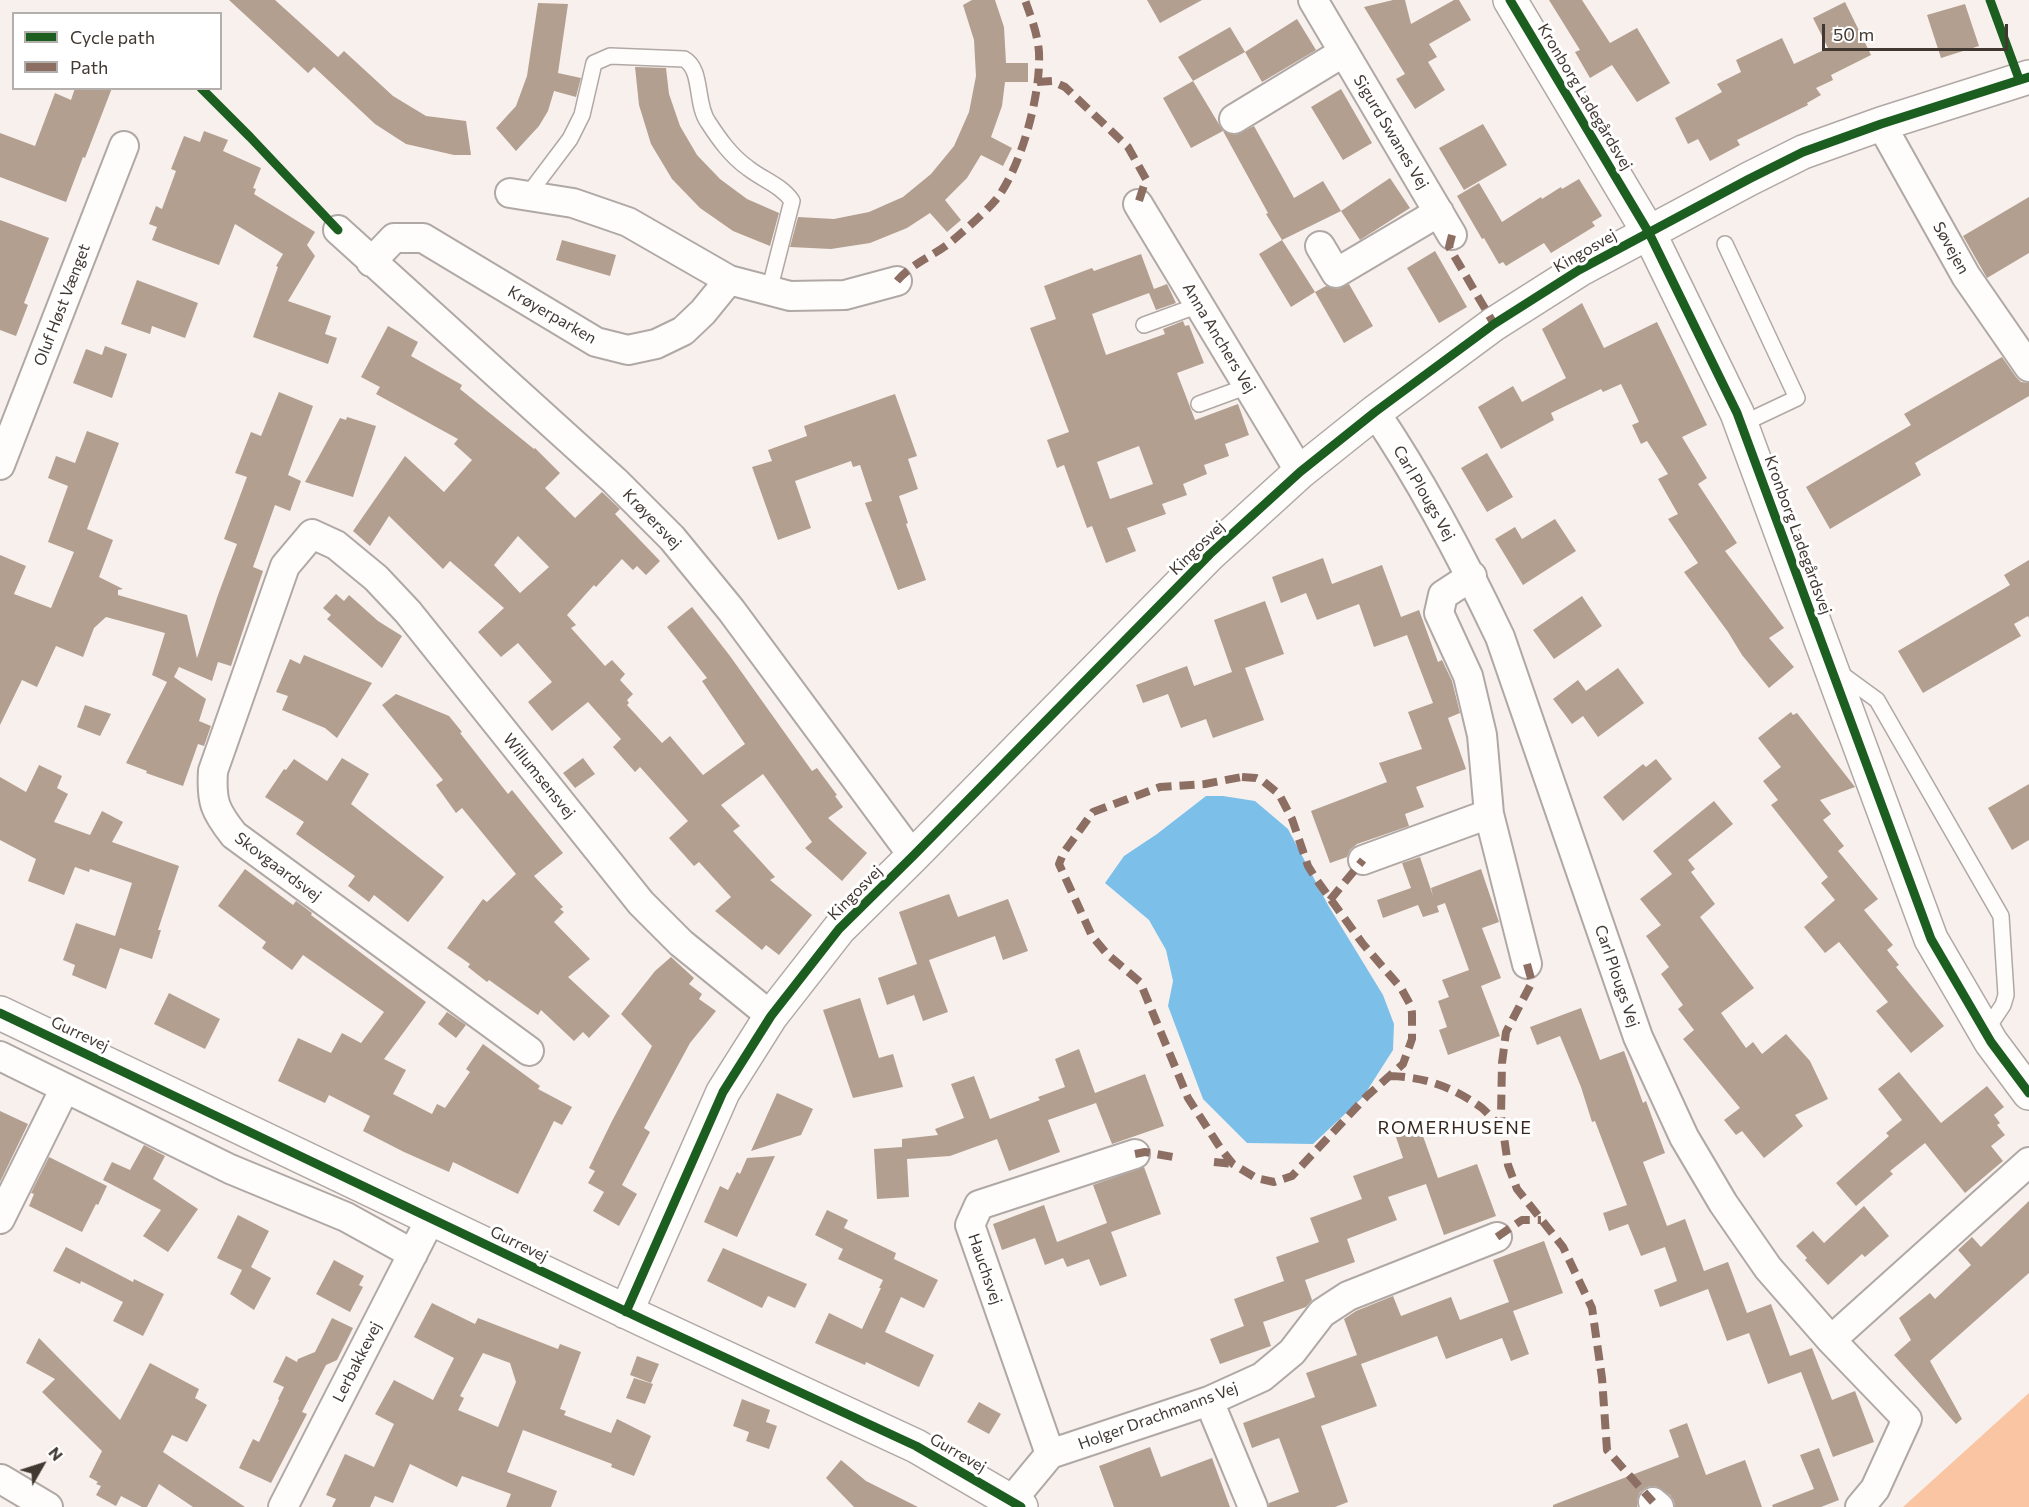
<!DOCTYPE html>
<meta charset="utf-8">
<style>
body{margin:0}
#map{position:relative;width:2029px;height:1507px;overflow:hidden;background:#f8f0ec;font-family:Commissioner,sans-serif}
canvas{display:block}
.legend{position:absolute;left:12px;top:12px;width:210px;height:78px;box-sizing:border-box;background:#fff;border:2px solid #b3afad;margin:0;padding:8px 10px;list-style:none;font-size:18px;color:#413832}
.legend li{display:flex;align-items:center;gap:12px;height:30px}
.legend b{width:30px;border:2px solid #b3afad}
.north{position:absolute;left:12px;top:1435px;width:60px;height:60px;-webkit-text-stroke:4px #fff;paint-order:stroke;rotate:51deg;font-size:16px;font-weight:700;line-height:24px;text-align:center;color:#413832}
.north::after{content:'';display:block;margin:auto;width:21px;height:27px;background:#413832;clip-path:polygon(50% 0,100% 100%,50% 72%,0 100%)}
.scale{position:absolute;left:1822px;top:24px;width:186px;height:27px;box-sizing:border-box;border:3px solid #413832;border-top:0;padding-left:8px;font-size:18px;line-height:21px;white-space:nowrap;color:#413832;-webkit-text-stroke:4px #fff;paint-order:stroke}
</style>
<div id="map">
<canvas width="2029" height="1507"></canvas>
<ul class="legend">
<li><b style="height:8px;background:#1b5e20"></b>Cycle path</li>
<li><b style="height:8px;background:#8d6e63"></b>Path</li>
</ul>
<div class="north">N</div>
<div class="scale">50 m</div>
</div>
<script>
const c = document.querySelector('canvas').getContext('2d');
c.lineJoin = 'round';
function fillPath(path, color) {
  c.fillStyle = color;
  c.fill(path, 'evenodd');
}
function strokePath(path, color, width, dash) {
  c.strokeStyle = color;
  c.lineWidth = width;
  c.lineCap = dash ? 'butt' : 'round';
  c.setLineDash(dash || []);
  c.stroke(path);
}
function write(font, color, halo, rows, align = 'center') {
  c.font = font + ' Commissioner,sans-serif';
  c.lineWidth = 6;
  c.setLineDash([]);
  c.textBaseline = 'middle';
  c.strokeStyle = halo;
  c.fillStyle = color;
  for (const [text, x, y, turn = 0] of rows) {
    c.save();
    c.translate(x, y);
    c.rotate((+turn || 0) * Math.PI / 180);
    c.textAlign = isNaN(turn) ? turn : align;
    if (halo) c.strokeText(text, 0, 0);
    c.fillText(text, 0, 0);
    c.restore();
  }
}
const forest = new Path2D(`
 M2029,1393V1507H1903Z`);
const water = new Path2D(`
 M1206,796H1223L1255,801L1288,829L1328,905L1383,995L1394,1024L1393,1050L1363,1097L1313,1144L1247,1143L1203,1099L1168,1006L1173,981L1166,950L1149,920L1105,883L1124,856L1157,834Z`);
const building = new Path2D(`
 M229,0H275L338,57L344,51L393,96L426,116L466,121L471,155H454L406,144L375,124L314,67L308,73Z
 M972,0H995L1004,27L1006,63H1028V82H1005L1002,106L991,137L1012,148L1003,166L981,155L967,178L945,200L961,220L947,232L930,213L907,228L870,243L831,249L790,247L798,217L834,219L869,212L903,197L931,174L954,146L969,112L976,76L974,40L963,5Z
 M1147,0H1202L1160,23Z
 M1393,0H1405L1411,24L1454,0H1459L1471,20L1429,44L1437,57L1428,62L1445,90L1415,109L1396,79L1405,74L1364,7Z
 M1549,0H1582L1610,43L1637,28L1670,83L1637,102L1612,65L1590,78L1575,52L1580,50Z
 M1845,2L1871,55L1831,75L1833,80L1816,88L1821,95L1807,103L1808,105L1737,140L1740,145L1710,161L1698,139L1688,144L1675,118L1722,92L1717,84L1741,72L1736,60L1782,38L1794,64L1828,48L1813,18Z
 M538,3L568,4L558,73L581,78L576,97L554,91L548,111L539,126L516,151L496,128L516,106L527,76Z
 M1965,4L1979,46L1941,58L1927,15Z
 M1297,19L1316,50L1262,82L1245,52Z
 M1230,27L1245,52L1193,81L1178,57Z
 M635,67L666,68L669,94L680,126L697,155L720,179L747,199L779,213L770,246L733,231L700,208L672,179L651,144L639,105Z
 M1193,81L1223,131L1191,148L1163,98Z
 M75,88H112L85,158L83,157L66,202L0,177V133L35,146L55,93L71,100Z
 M1341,89L1372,143L1343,160L1311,107Z
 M1483,124L1507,165L1464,190L1439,148Z
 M1254,126L1294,198L1323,181L1341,211L1282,240L1266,214L1268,213L1223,131L1235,135Z
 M204,131L228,140L223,151L261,168L253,188L256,189L254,194L315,232L307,245L315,256L288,301L331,316L325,334L337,338L328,364L253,337L278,267L276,266L283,254L235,224L219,265L152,240L157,227L149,224L156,206L162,209L176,171L171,169L184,136L200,142Z
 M1390,178L1410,208L1360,240L1341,211Z
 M1579,179L1602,216L1592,222L1595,226L1551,253L1544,243L1506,266L1503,262L1499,264L1484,238L1482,239L1457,196L1479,183L1502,222L1541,197L1542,199L1561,187L1562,189Z
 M2029,197V253L1987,278L1963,236Z
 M0,220L49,238L24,303L28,305L16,336L0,330Z
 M562,240L616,255L610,276L556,260Z
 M1282,240L1315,292L1291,307L1259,254Z
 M1435,251L1467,307L1439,323L1407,268Z
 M1141,254L1154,289L1167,284L1176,303L1156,310L1149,293L1092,314L1106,355L1165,334L1163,329L1183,321L1185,326L1189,325L1204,363L1177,373L1195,420L1238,404L1249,435L1225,444L1229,456L1204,465L1207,474L1183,484L1187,495L1162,504L1166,514L1127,528L1136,551L1106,563L1092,526L1087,528L1064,465L1057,468L1047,440L1069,432L1030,328L1056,319L1044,286L1092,268L1094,271ZM1139,446L1153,484L1110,499L1097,462Z
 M137,280L198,303L185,338L152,326L150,334L121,324Z
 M1349,284L1373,326L1344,343L1315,292L1326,286L1337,289Z
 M1582,303L1604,348L1657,322L1687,384L1707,425L1682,437L1707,478L1698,484L1737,543L1725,551L1784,628L1769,638L1794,667L1769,688L1742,655L1728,632L1684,572L1698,563L1668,519L1678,514L1658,479L1668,474L1647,441L1641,444L1632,425L1639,422L1621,384L1603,392L1601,389L1551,413L1554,420L1501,449L1478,407L1513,386L1522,402L1566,378L1542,329Z
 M388,326L418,342L411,356L462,385L460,389L534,449L535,448L560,473L545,488L575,518L602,492L620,509L615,514L660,561L646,575L637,566L633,570L622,559L596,587L594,585L567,615L576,625L571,628L605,666L612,660L625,674L620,680L633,694L627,700L629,703L627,705L662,743L670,736L703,775L745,744L702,681L707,678L667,627L692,607L730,656L812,771L817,768L837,795L835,796L843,807L828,818L867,853L842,881L805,848L812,842L763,774L721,805L740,826L733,831L775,877L770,880L812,915L779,955L766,945L762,950L715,911L731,897L699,862L694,866L669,838L688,821L640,767L635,772L613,747L621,739L588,702L552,731L528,702L552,682L518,643L501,657L478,632L504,608L450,561L443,569L389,516L370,546L353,531L405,456L444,492L472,460L454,444L458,439L376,394L380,387L361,377ZM518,536L549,567L520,593L494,565Z
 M105,346L127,354L112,398L73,383L86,349L102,355Z
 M2002,357L2016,377L2021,382L2029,383V396L1915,463L1921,475L1830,529L1806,487L1911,425L1904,414Z
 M279,392L313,406L288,475L301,481L290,511L275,505L253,567L263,571L231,666L218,662L212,681L179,667L174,677L206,699L199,721L211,726L204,746L198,744L183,786L146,773L147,771L126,763L167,682L152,675L165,633L106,617L94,628L83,657L56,646L37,687L22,680L0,725V555L26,566L14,594L51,608L74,552L48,542L68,486L48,478L56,456L75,463L87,431L119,443L87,529L113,540L99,577L123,589L118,590V595L187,615L197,658L218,595L237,544L224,539L247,477L235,473L251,432L261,436Z
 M895,394L917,456L908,459L918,489L899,496L908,523L906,524L926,580L898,590L865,503L872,501L860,465L853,467L851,461L795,481L811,528L778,540L752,467L772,461L768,450L807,436L804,426Z
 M347,417L376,426L353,497L305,482L340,418L346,420Z
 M1487,453L1513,497L1487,512L1461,468Z
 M1555,519L1576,551L1523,585L1495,539L1515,527L1522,539Z
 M1323,558L1332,584L1382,565L1401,617L1419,610L1438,662L1442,660L1452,681L1460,713L1448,718L1466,769L1416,787L1424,807L1405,814L1409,826L1357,844L1350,850L1347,857L1330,863L1311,811L1387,782L1379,763L1422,749L1408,712L1433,703L1407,635L1374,647L1359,604L1317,620L1306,593L1281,603L1272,577Z
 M2029,560V618L2028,616L2014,624L2021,636L1923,693L1898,651L2010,585L2004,575Z
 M336,594L344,601L349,595L378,621L402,636L382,668L327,619L331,615L323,608Z
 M1582,596L1602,626L1554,659L1533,630Z
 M1265,601L1284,654L1245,668L1264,720L1213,738L1206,719L1181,728L1168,694L1143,703L1136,685L1187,666L1194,686L1232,672L1214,620Z
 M304,655L372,683L337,738L325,728L282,710L288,696L276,692L290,659L300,664Z
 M1618,668L1644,703L1598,737L1583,716L1572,724L1553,699L1578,680L1586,691Z
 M396,694L449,716L462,732L460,733L508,794L512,790L563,853L534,876L563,907L560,909L564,912L554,922L590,959L568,977L610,1016L589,1038L583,1032L574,1041L541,1010L538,1015L489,980L487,982L468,967L470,964L447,948L483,899L487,902L516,874L462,808L456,813L436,785L443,780L382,705Z
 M85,705L111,714L100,736L77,727Z
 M1791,712L1793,715L1797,713L1855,787L1820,800L1831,814L1823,820L1844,846L1838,851L1878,899L1864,910L1893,945L1887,950L1899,965L1896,967L1944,1026L1911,1053L1876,1011L1888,1002L1839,942L1825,953L1804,927L1835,900L1821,883L1828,877L1771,805L1778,800L1763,781L1781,767L1758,738Z
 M342,758L369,774L351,804L444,877L408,922L374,895L369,902L348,886L355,876L296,834L304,822L265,797L284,769L286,770L294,759L327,781Z
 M583,758L595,774L575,788L563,773Z
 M1656,759L1672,779L1623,821L1603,797L1643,764L1646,767Z
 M39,765L62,776L57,788L68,794L54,822L90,835L102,811L123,822L112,842L179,866L158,930H161L152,959L120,948L106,989L72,975L75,965L63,960L76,923L115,936L132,883L90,869L89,872L75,867L64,895L28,881L36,859L0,840V777L26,792Z
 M2029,784V840L2012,850L1988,808Z
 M1714,801L1733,824L1688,860L1695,869L1691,872L1715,904L1700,917L1754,988L1721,1013L1746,1048L1753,1042L1762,1054L1786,1034L1810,1061L1828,1099L1795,1115L1803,1126L1764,1158L1742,1131L1736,1135L1724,1120L1740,1108L1683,1039L1694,1030L1678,1009L1683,1005L1661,974L1669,967L1646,936L1661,925L1640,899L1672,874L1653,851Z
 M1420,857L1433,896L1431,888L1481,869L1499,922L1482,928L1501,978L1481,986L1500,1036L1448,1055L1439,1030L1447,1027L1438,1001L1449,997L1442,980L1469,970L1445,903L1437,906L1439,912L1423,917L1418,905L1383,918L1377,900L1411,888L1402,863Z
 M245,869L293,905L296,901L312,913L311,915L426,1002L384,1059L406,1070L393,1094L432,1114L437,1104L445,1108L470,1072L466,1069L483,1044L540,1086L538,1089L572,1107L562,1125L554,1121L518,1194L453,1162L449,1172L404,1152L363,1131L370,1116L329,1095L325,1103L278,1081L298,1038L331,1053L342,1033L361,1043L384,1012L303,955L292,970L262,948L266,942L218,906Z
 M949,894L958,917L1008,899L1028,951L1003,960L995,936L929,960L948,1012L923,1021L914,995L887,1005L878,978L917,964L899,912Z
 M671,957L694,978L689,984L702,994L699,999L716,1011L690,1043L644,1128L650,1132L622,1185L637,1194L619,1226L593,1211L604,1192L588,1183L595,1171L589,1168L612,1121L652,1046L621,1014L655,971Z
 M169,993L220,1019L205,1049L154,1024Z
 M860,998L879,1058L893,1054L903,1087L853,1098L823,1010Z
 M1581,1008L1600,1060L1624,1051L1643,1103L1646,1101L1665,1153L1643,1162L1667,1226L1685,1219L1704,1271L1728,1262L1747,1313L1771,1304L1790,1356L1812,1348L1832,1400L1855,1391L1874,1442L1833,1457L1801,1372L1768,1384L1749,1333L1727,1341L1708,1289L1660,1307L1654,1290L1677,1281L1665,1247L1641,1256L1628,1224L1609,1231L1603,1213L1627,1205L1595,1121L1592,1122L1581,1087L1560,1036L1537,1045L1530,1027Z
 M447,1012L466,1025L456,1038L438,1024Z
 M1079,1049L1095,1093L1145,1074L1164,1126L1112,1144L1096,1103L1048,1120L1060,1152L1009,1171L997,1139L950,1156L907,1159L909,1197L877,1199L874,1149L902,1147V1139L938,1135L935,1129L964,1118L951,1084L974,1076L990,1119L1040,1100L1038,1097L1065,1087L1055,1059Z
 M1899,1072L1941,1123L1987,1086L2004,1107L1994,1115L2000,1123L1997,1125L2005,1135L1991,1146L2003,1161L1965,1193L1925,1143L1890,1171L1893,1174L1856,1206L1836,1183L1889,1136L1886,1133L1902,1120L1878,1089Z
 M777,1093L813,1109L801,1135L751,1151Z
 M0,1111L28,1124L0,1182Z
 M1419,1125L1438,1178L1477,1164L1496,1216L1444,1235L1426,1184L1388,1197L1397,1220L1347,1239L1355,1262L1305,1280L1312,1300L1306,1307L1263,1322L1271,1346L1220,1364L1210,1339L1244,1326L1234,1299L1284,1281L1276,1257L1319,1242L1310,1218L1362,1199L1353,1176L1403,1158L1395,1134Z
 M144,1145L165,1156L153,1179L198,1209L168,1252L143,1236L161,1210L103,1180L112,1162L130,1170Z
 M775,1156L737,1237L704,1222L720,1186L728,1190L737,1172L740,1174L747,1158Z
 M49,1157L107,1186L98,1205L96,1204L82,1232L29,1206L34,1194L31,1193Z
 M1144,1167L1161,1214L1111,1232L1127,1276L1100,1286L1089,1259L1067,1267L1063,1258L1045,1265L1035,1238L1002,1250L993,1224L1044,1205L1057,1242L1107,1223L1093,1185Z
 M2029,1201V1273L1930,1361L1962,1419L1956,1424L1894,1355L1911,1340L1899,1318L1930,1293L1935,1299L1971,1265L1958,1250L1972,1237L1981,1247Z
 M1864,1206L1889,1236L1865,1257L1862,1254L1828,1285L1805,1260L1807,1258L1796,1246L1813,1231L1824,1243Z
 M827,1210L848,1220L844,1228L896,1253L894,1259L938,1280L924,1308L901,1297L885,1332L934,1355L919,1387L866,1362L865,1365L815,1343L829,1313L862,1329L881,1288H879L883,1280L838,1259L843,1249L815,1235Z
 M238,1215L269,1231L251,1267L271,1278L254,1310L230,1294L242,1270L217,1258Z
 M1544,1241L1563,1293L1513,1311L1529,1354L1511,1361L1502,1338L1446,1359L1437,1336L1361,1364L1377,1406L1321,1426L1348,1502L1335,1507H1269V1503L1299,1492L1279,1438L1252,1448L1243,1423L1315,1397L1306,1373L1357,1355L1344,1319L1356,1311L1393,1296L1401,1316L1451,1297L1460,1320L1509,1302L1493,1260Z
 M66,1247L133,1282L134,1279L164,1294L143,1336L113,1321L123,1302L81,1281L80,1284L53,1271Z
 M723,1248L807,1284L795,1308L768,1296L762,1308L707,1281Z
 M334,1260L364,1276L359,1285L363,1287L350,1312L316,1294Z
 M432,1303L475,1324L478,1318L558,1349L560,1344L581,1352L560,1409L566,1411L564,1415L611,1433L617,1419L651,1436L634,1476L611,1467L612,1464L523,1430L507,1472L557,1491L551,1507H506L511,1494L462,1476L457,1487L410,1464L393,1503L375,1496L370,1507H332L336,1499L326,1495L345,1454L374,1467L394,1424L375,1414L394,1380L433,1400L454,1358L414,1337ZM483,1353L510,1363L516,1382L498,1427L458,1410L464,1398L460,1396Z
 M332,1318L353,1328L337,1360L326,1365L302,1412L307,1414L271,1483L239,1468L253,1439L259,1442L279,1400L278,1399L284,1387L273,1382L286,1356L297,1362L298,1359L315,1352Z
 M39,1338L120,1420L150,1363L199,1389L195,1398L207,1405L187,1442L172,1435L163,1452L245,1507H193L159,1484L147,1507H142L121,1496L116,1506L96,1495L101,1486L96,1484L98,1482L89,1477L102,1451L42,1392L55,1379L26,1363Z
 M637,1356L659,1364L651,1383L630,1375Z
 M634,1378L653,1384L645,1404L626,1398Z
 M742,1399L770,1410L766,1422L777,1426L769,1449L746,1441L749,1432L733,1426Z
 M979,1402L1001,1414L989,1434L967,1422Z
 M1687,1423L1706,1475L1745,1460L1762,1507H1675L1674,1501L1670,1495L1655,1486L1647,1487L1640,1492L1637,1500V1507H1553V1505L1679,1457L1669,1430Z
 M1150,1447L1161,1477L1212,1458L1230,1507H1114L1099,1466Z
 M1819,1448L1839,1500L1821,1507H1773L1772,1505L1814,1489L1800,1455Z
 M841,1460L866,1481L918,1507H854L826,1478Z`);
const service = new Path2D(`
 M527,196L570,139L582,115L594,63L610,56L684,59C703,69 695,104 708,122C719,139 731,156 748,168C763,180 781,185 792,201L769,291
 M1725,244L1797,398L1742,424
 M1144,325L1199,305
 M1199,404L1248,386
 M1840,673L1877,700L2001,916L2006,995L2003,1005L1985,1032`);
const minor = new Path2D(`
 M1313,0L1452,235
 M1234,119L1344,52
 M1881,124L1966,276L2029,367
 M510,193L573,203L628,222L729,280L790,296L845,295L897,281
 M1138,204L1300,472
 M338,230L615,481L672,538L731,610L913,856
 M1320,246L1336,273L1439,212
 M371,262L394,238H423L596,342L628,350L656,344L683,331L703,312L729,280
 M1375,412C1423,483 1463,559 1500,637L1638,1037L1684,1137L1723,1203L1768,1268L1831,1340L1907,1419L1875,1489L1860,1507
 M0,465L124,146
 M1472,576L1443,595L1439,613L1468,676L1482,735L1489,814L1527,964
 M1363,860L1489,814
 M529,1051L234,835C215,811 211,802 213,771L285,566L312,534L336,545L376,578L408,612L641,903L681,943L771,1016
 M0,1056L230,1169L346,1217L413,1254
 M0,1219L65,1088
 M1831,1340L2029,1162
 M1209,1401L1253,1507
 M1050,1454L970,1225L979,1205L1135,1154
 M1,1479L48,1507
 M1012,1500L1050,1454L1209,1401L1262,1377L1292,1352L1322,1313L1348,1296L1497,1237
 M1653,1502L1659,1507
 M283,1507L431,1218`);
const tertiary = new Path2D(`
 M1510,0L1649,233L1737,413L1931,939L1991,1042L2029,1093
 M0,1013L644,1320L916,1446L1021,1507
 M626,1312L723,1092L771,1016L839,929L913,856L1210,554L1300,472L1375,412L1494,324L1579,270L1749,179L1803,152L1881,124L2029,77`);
const quiet = new Path2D(`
 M1037,82L1052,81L1065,87L1128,147L1146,179L1138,204
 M1452,235L1449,247L1494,324
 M897,281C912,263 934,256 952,241C964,231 990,208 998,197C1022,164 1041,93 1039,53C1038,35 1031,17 1025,0
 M1242,777L1256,778L1263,781L1279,794L1292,819L1308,866L1316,879L1363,944L1401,988L1411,1006L1412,1013V1039L1403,1064L1367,1096L1292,1176L1274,1182L1256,1178L1233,1164L1221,1149L1188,1098L1140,982L1107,954L1092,936L1059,864L1064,852L1093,812L1160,787L1205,784Z
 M1330,900L1363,860
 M1527,964L1532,982L1506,1032L1502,1063L1501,1116L1508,1165L1517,1189L1563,1247L1592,1308L1602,1378L1607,1450L1653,1502
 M1390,1076C1425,1077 1453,1087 1482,1108C1489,1114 1494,1122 1503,1127
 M1135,1154L1145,1152L1173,1157
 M1214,1162L1233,1164
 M1497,1237L1522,1220H1541`);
const cycleway = new Path2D(`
 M1510,0L1649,233L1737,413L1931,939L1991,1042L2029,1093
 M1990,0L2019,79
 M201,88L250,137L338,230
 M0,1013L644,1320L916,1446L1021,1507
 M626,1312L723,1092L771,1016L839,929L913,856L1210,554L1300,472L1375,412L1494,324L1579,270L1749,179L1803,152L1881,124L2029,77`);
const streetNames = [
 ["Kronborg Ladegårdsvej",1585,97,59],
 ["Sigurd Swanes Vej",1391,132,59],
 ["Søvejen",1951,248,61],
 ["Kingosvej",1585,251,-30],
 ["Oluf Høst Vænget",62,305,-69],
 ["Krøyerparken",552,315,30],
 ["Anna Anchers Vej",1219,338,59],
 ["Carl Plougs Vej",1424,493,60],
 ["Krøyersvej",652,519,46],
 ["Kronborg Ladegårdsvej",1798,535,70],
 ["Kingosvej",1197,548,-44],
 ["Willumsensvej",539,776,51],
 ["Skovgaardsvej",278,867,37],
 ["Kingosvej",855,893,-45],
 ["Carl Plougs Vej",1617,976,71],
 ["Gurrevej",80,1034,25],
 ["Gurrevej",519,1244,26],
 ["Hauchsvej",985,1269,71],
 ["Lerbakkevej",357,1362,-63],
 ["Holger Drachmanns Vej",1158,1416,-20],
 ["Gurrevej",958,1453,30]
];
const neighbourhoodNames = [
 ["ROMERHUSENE",1455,1128]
];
fillPath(forest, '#f9c5a3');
fillPath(water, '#7cc0ea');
fillPath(building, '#b29f90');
strokePath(service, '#b0a8a4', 18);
strokePath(minor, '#b0a8a4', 32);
strokePath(tertiary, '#b0a8a4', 36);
strokePath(service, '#fefdfc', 15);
strokePath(minor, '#fefdfc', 28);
strokePath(tertiary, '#fefdfc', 33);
strokePath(quiet, '#8d6e63', 8, [15, 8]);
strokePath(cycleway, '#1b5e20', 9);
write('16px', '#413832', '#fff', streetNames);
c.letterSpacing = '1.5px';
write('18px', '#38271c', '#fff', neighbourhoodNames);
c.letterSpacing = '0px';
</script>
